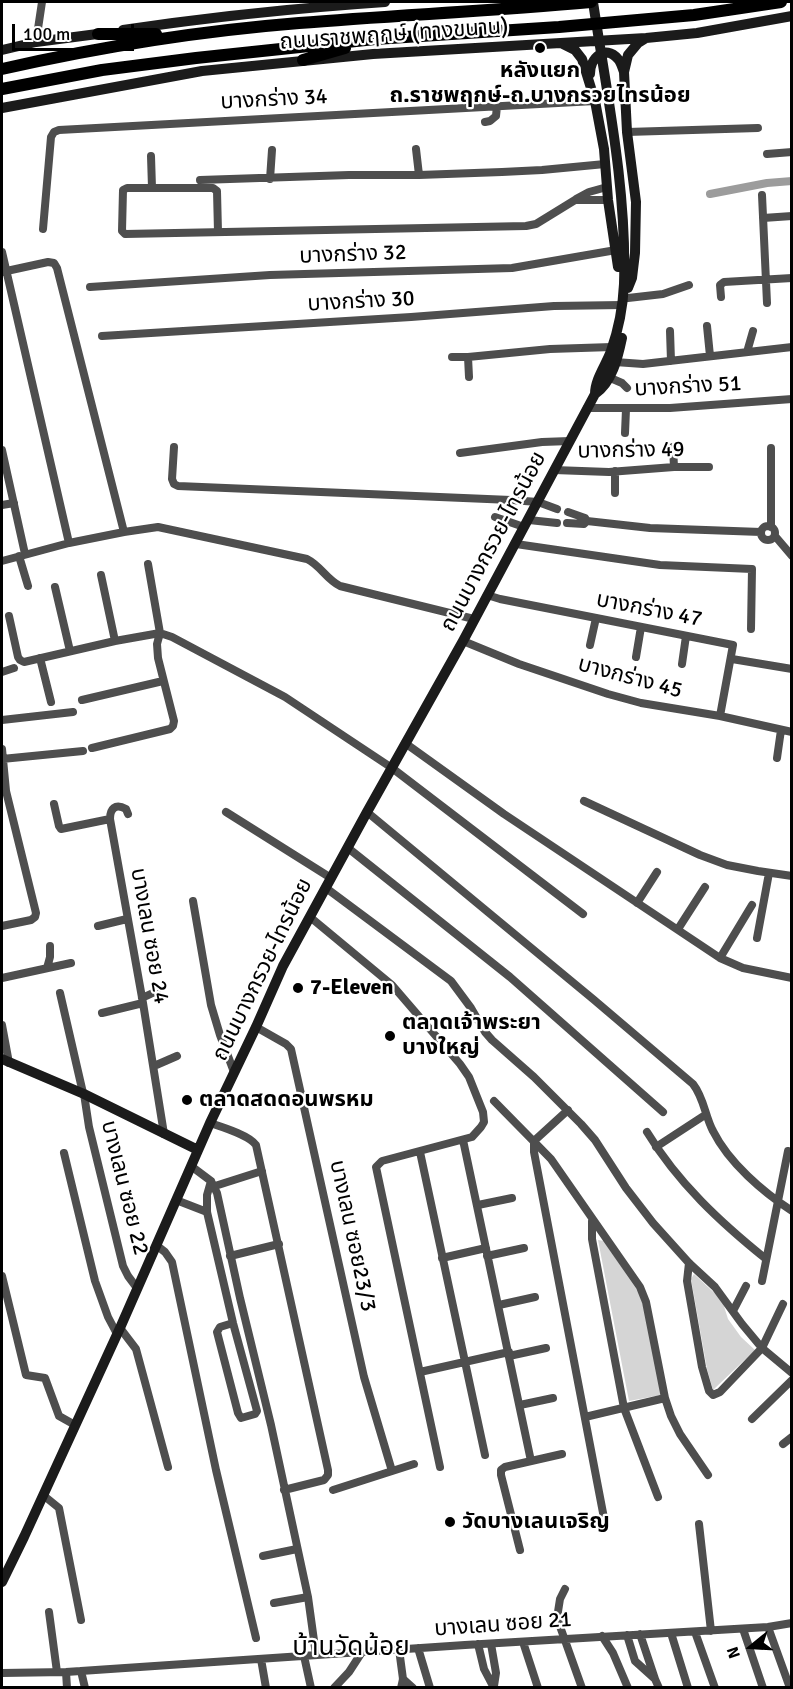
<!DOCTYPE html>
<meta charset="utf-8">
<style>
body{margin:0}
#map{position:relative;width:793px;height:1689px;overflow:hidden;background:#fff;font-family:Signika,sans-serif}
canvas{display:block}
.frame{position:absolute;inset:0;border:3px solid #000;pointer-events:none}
.north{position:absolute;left:721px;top:1617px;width:60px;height:60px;-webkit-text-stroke:4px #fff;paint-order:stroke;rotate:252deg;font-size:16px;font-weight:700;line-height:24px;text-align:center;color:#000}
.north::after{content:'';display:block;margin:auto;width:21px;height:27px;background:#000;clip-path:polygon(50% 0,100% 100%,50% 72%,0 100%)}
.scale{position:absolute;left:12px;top:24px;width:122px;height:27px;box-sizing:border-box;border:3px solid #000;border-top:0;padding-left:8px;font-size:18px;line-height:21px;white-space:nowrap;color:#000;-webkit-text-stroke:4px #fff;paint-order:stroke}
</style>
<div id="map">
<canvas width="793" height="1689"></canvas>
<div class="frame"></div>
<div class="north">N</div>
<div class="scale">100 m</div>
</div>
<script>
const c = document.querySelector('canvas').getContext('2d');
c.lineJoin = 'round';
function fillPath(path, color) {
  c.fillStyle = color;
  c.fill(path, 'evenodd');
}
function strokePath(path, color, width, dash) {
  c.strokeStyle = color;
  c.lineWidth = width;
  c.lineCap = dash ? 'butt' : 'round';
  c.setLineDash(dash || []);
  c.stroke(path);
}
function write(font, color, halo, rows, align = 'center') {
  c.font = font + ' Signika,"Noto Sans Thai",sans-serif';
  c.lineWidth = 4.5;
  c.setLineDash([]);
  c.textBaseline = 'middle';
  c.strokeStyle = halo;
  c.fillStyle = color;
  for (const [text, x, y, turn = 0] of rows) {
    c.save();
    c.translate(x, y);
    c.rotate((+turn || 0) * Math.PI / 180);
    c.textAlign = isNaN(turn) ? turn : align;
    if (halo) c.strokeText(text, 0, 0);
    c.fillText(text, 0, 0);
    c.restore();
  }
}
const green = new Path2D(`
 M598,1240L604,1241L639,1293L645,1311L661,1395L629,1401Z
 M694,1274L722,1300L728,1319L741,1337L755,1350L713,1390L707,1369L691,1279Z`);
const canal = new Path2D(`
 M710,194L767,183L792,181`);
const street = new Path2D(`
 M36,42L42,2
 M485,122L490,121L496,116L497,106
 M627,132L758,128
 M416,149L419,175
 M767,154L792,152
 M151,156L152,188
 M270,179L272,150
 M200,180L349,175H419L502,172L542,170L605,164
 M762,195L767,303
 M576,199L589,192L607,187
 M763,218L792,216
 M43,229L51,137L54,132L59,130L595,101
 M218,232L217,191L213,188H127L123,190L122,231L125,234C258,232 392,229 526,226L536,224L575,200H608
 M2,252L69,543
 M2,272L48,262L54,263L57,268L124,532
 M90,287L270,275L512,268L616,250
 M721,297L720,285L724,282L792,278
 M628,298L663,294L689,285
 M707,326L710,356
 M670,331L671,361
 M102,336L411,317L554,306L622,305
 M747,352L753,331
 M452,357H468L550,349L612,347
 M468,357L469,377
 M615,362L643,364L792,347
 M608,377L622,383L627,388
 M587,408H670L792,399
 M625,433L626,409
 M174,447L172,479L174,484L178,486L511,500L538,502L557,509
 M673,447L674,467
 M771,448V527
 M2,450L25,554
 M460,453L542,442L570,441
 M554,470L609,472L674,467H709
 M615,471V493
 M2,505L14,503
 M568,512L585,518L587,521
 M495,517L524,527
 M529,520L557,523
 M567,523L584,524L587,521L650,528L761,532
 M761 533a7 7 0 1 1 14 0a7 7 0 1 1-14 0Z
 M775,536L792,556
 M516,544L660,565L752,569L751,629
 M19,556L28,586
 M2,561L69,543L124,532L158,527L307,559C321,566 326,579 340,586L474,619
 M101,575L115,641
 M55,587L70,651
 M487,595L500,599L733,645L720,716
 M9,616L18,657L20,660L24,662L115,641L160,633L148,564
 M463,641L519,664L608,694L641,703L720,716L792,732
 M590,645L596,618
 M636,657L641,627
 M40,658L51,702
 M732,659L792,669
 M682,664L686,636
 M2,672L14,668
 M82,700L163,681
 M2,720L73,712
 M405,743L504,814L720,958L743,968L792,978
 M92,748L170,729L173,726L174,721L158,658L157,644L160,633L172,637L285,697L392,768L583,914
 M2,749L6,791L36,913L35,917L31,920L2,926
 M777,758L781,730
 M2,759L83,751
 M584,801L700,855L727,865L758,871L792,876
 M54,804L59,826L61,829L110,819L143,1003L164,1134
 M226,812L331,878
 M367,812L593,999L693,1084C704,1098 705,1116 713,1131C729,1163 763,1192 792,1211
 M110,819C110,809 115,803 126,809L128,814
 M348,848L510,977L663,1112
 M326,888L451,981L471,1008L485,1032L492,1040L534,1077L581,1124L595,1140L626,1188L653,1223L689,1263L715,1287L742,1324L762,1348L792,1373
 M193,901L211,1005L220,1035L234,1072
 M637,903L657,872
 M310,917L392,985L460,1064L469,1077L483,1112L484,1122L481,1127L472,1137L382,1161L376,1167L440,1467
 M98,926L127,919
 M678,929L705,887
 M757,938L769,873
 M720,958L752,905
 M47,968L50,957V946
 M2,978L71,963
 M60,993L83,1093
 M142,998L157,991
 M102,1013L143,1003
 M2,1025L9,1063
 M256,1027L286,1044L291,1049L364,1377L392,1471
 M154,1066L177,1056
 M84,1094L89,1127L123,1266L128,1276L137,1288
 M494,1101L551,1159L640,1287L646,1302L665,1398L671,1416L680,1434L708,1475
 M568,1110L534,1141V1152L604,1518
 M210,1123C222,1127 249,1135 256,1145L328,1470V1475L324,1480L284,1490
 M647,1132C678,1183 720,1222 766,1259
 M463,1140L531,1461
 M656,1147L705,1115
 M420,1152L485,1455
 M64,1153L95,1281L108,1317L117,1334
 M191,1166L211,1181L217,1193L240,1298L271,1425L308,1597L316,1655
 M211,1181L207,1195V1212L233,1323L257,1411L255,1414L241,1418L238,1413L217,1332L220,1327L233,1323
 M215,1186L262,1171
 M176,1200L207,1212
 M478,1205L512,1198
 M592,1221V1239L624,1408L658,1497
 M156,1245L165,1252L172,1262L216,1470L256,1638
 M230,1256L279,1244
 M487,1256L524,1248
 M442,1258L486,1248
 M689,1263L687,1281L702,1367L709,1391L713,1395L720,1392L762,1348L783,1304
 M2,1276L26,1375L45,1378L59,1416L75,1425
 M762,1281L788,1151
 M499,1305L535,1297
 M733,1311L746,1286
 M120,1328L136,1349L168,1467
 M509,1356L546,1348
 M420,1372L509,1352
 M520,1405L553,1398
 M585,1417L665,1398
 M752,1419L792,1380
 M783,1444L792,1437
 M333,1490L414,1464
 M43,1495L59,1508L81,1620
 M699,1524L711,1631
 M520,1550L501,1475V1470L505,1467L562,1454
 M263,1556L297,1549
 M565,1589L560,1599L557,1618L582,1688
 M274,1603L308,1597
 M49,1612L57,1672
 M768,1627L790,1688
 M743,1629L763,1688
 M695,1632L715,1688
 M671,1633L688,1688
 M627,1635L635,1661L655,1679L640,1634
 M602,1636L613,1653L628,1688
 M523,1642L538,1688
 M478,1644L484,1669L494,1688
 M491,1644L496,1673L494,1686
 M418,1648L430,1688
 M399,1649L403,1679L401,1688
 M304,1656L311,1688
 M261,1659L266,1688
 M81,1671L85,1688
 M66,1672L67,1688
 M2,1673L66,1672L465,1645L768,1627L792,1623
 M403,1679L413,1688
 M655,1679L659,1688
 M334,1688L349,1672L362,1652`);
const secondary = new Path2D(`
 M123,30C210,17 297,8 385,2
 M563,44L575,50L582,59L595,101L604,149L608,200L618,267
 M2,50L36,42L105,33
 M590,74C590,58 605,44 618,59C621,62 622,67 624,72
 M2,108L202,71L373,54L646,38L697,33L792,16
 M628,288L632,278L635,253L636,202L627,132L624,72L628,55L638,43L646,38
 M595,394C612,383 618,357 622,338
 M2,1059L84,1094L198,1150
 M2,1582L24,1537L120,1328L210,1123L256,1027L283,966L367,812L463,641L595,394C595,379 606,365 611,351C618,331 623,306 624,284C627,189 607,95 593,2`);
const primary = new Path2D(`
 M98,34H156
 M303,60L345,48
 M2,69C99,47 199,31 299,23C396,15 494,11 591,2
 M2,89L102,70L196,58L375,39L559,27L694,15L781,2`);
const markers = [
 [540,48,6,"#000"],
 [298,988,6,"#000"],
 [390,1036,6,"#000"],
 [187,1100,6,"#000"],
 [450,1522,6,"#000"]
];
const streetNames = [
 ["ถนนราชพฤกษ์ (ทางขนาน)",394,35,-4],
 ["บางกร่าง 34",274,100,-3],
 ["บางกร่าง 32",353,255,-2],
 ["บางกร่าง 30",361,302,-3],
 ["บางกร่าง 51",688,387,-3],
 ["บางกร่าง 49",631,451,-1],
 ["ถนนบางกรวย-ไทรน้อย",494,542,-62],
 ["บางกร่าง 47",649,610,11],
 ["บางกร่าง 45",630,678,15],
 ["บางเลน ซอย 24",149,936,80],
 ["ถนนบางกรวย-ไทรน้อย",263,970,-64],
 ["บางเลน ซอย 22",124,1188,76],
 ["บางเลน ซอย23/3",352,1236,78],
 ["บางเลน ซอย 21",503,1625,-4]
];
const poiNames = [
 ["หลังแยก",540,71,"center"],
 ["ถ.ราชพฤกษ์-ถ.บางกรวยไทรน้อย",540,96,"center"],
 ["7-Eleven",310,988],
 ["ตลาดเจ้าพระยา",402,1023],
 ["บางใหญ่",402,1048],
 ["ตลาดสดดอนพรหม",199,1100],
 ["วัดบางเลนเจริญ",462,1522]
];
const quarterNames = [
 ["บ้านวัดน้อย",351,1648]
];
fillPath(green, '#d5d5d5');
strokePath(canal, '#9c9c9c', 8);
strokePath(street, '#4e4e4e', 8);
strokePath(secondary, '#1b1b1b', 10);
strokePath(primary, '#000', 12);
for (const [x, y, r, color] of markers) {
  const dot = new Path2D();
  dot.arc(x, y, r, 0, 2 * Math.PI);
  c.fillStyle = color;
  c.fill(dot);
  strokePath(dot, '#fff', 2);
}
write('22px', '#000', '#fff', streetNames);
write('bold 22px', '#000', '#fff', poiNames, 'left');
write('26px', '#000', '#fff', quarterNames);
</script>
